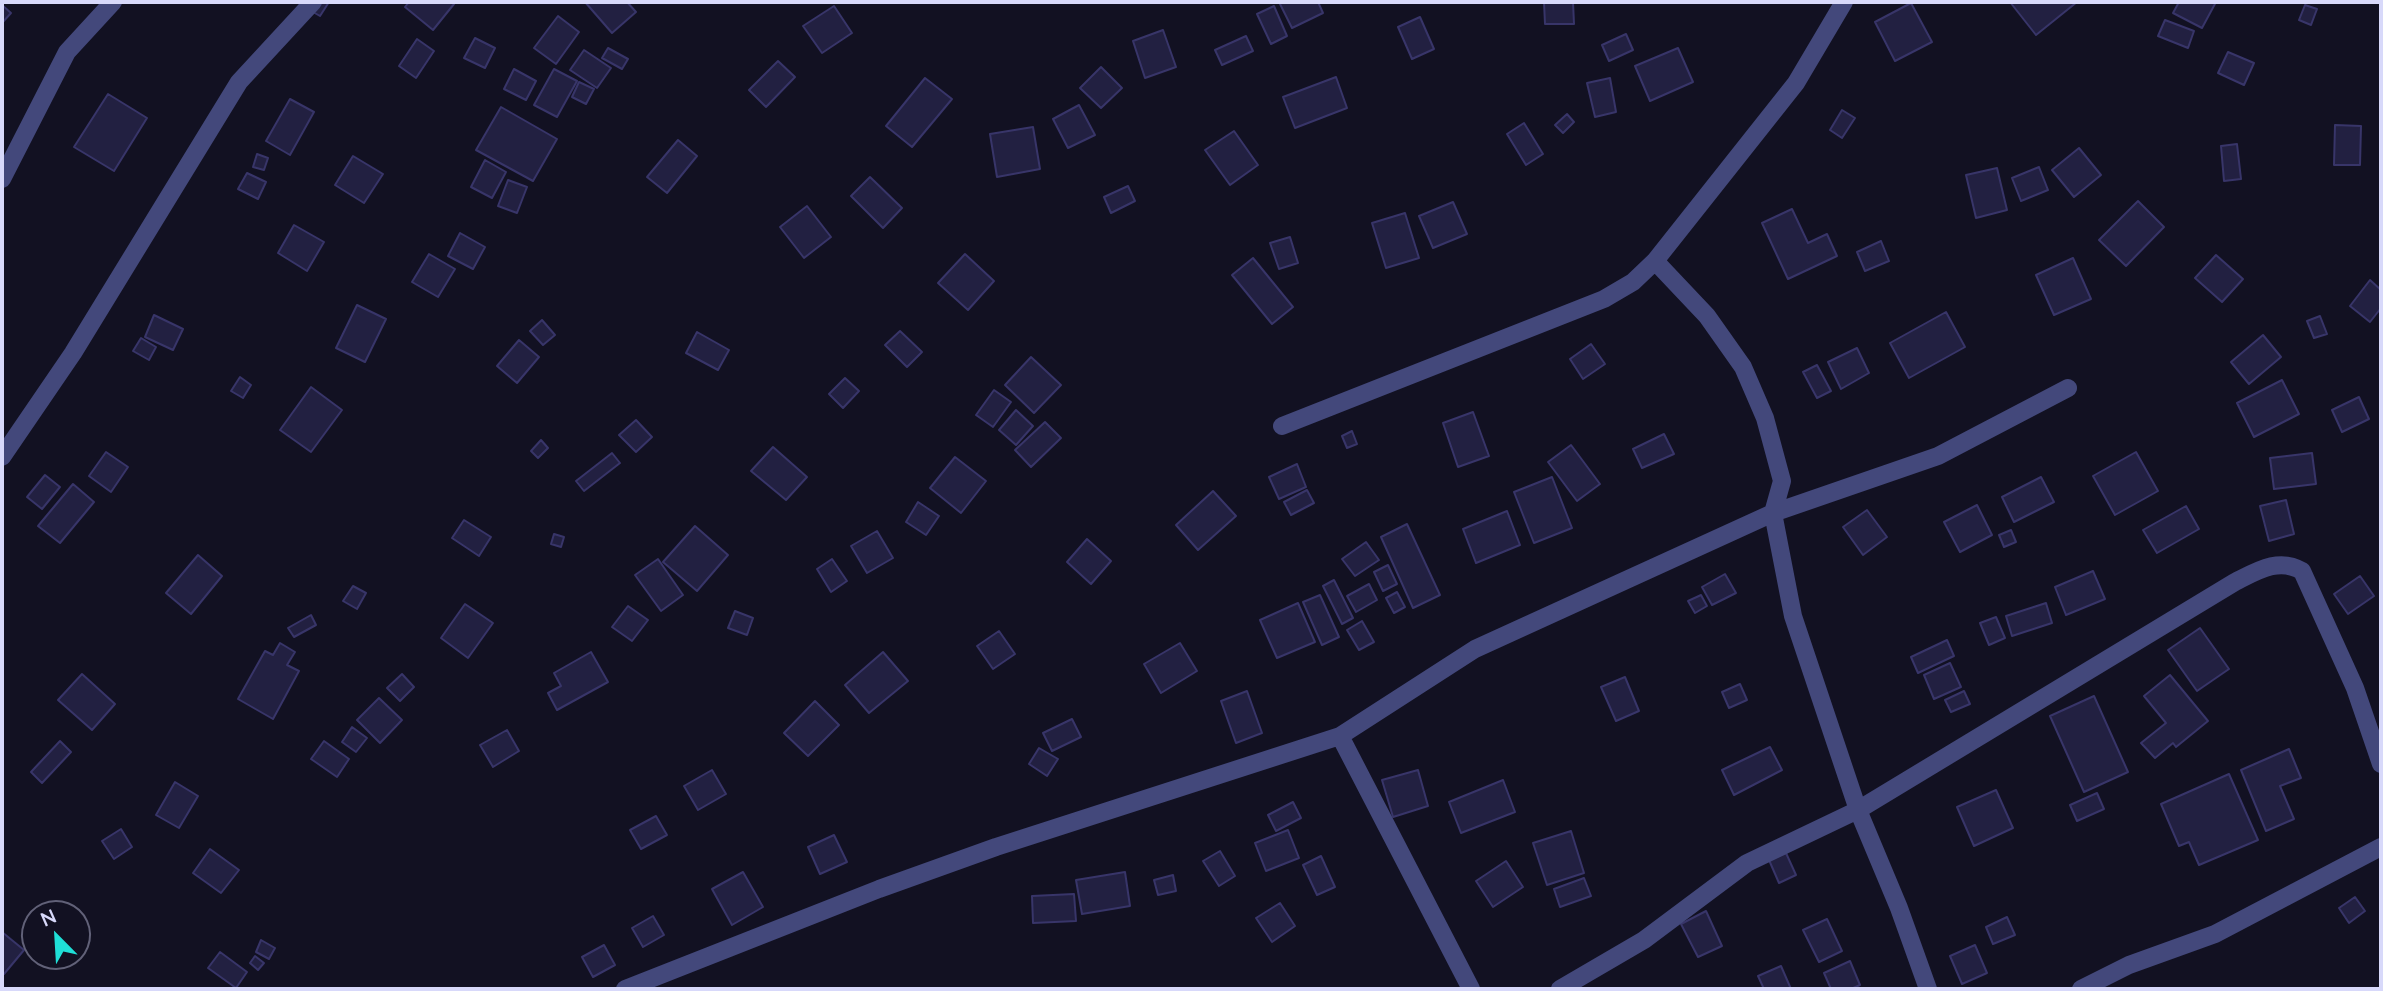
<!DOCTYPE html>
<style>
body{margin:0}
#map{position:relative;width:2383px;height:991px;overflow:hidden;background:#121122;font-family:Lato,sans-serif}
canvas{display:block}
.frame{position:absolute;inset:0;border:4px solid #d8d9fa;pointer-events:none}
.north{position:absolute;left:21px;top:900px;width:70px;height:70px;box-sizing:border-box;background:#121122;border:2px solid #616178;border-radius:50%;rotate:336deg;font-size:19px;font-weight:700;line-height:28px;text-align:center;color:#d8d9fa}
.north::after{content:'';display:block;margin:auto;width:24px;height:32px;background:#1fdfd7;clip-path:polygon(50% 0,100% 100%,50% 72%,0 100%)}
</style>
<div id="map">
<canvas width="2383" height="991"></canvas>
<div class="frame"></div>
<div class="north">N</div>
</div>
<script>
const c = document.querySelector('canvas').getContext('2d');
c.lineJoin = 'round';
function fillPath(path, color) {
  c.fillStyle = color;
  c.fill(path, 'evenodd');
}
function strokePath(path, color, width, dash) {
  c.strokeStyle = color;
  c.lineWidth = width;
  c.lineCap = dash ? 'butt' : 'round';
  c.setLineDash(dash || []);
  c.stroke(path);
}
const building = new Path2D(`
 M319,2H329L320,16L313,12Z
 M409,2H452L454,4L433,30L405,7Z
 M585,2H627L636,12L612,33Z
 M1279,2H1318L1323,13L1292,28Z
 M1544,2H1573L1574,24H1545Z
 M2010,2H2077L2036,35Z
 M2179,2H2216L2202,28L2173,13Z
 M1911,3L1932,42L1895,61L1875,22Z
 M2,5L11,13L2,23Z
 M2305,5L2317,9L2311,25L2299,20Z
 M834,6L852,33L822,53L803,26Z
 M1274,6L1287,36L1271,44L1257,14Z
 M558,16L579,32L556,64L534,48Z
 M1420,17L1434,49L1412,59L1398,27Z
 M2165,20L2194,31L2188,48L2158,36Z
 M1163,30L1176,67L1145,78L1133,41Z
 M1626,34L1633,50L1609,61L1602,45Z
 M1246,36L1253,51L1222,65L1215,50Z
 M475,38L495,48L485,68L464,58Z
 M417,39L434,51L416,78L399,66Z
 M608,48L628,59L622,69L602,58Z
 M1678,48L1693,82L1650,101L1635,66Z
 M584,50L611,68L597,88L570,70Z
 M2228,52L2254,63L2244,85L2218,73Z
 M778,61L795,77L766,107L749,90Z
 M1101,67L1122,88L1101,108L1080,88Z
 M514,69L536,81L526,100L504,89Z
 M554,69L577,81L557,117L534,105Z
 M1336,77L1347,108L1295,128L1283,97Z
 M925,78L952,99L912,147L886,126Z
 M1610,78L1616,112L1595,117L1587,83Z
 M579,82L594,89L586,104L572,97Z
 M108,94L147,118L114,171L74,147Z
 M290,99L314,112L290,155L266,141Z
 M1079,105L1095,135L1068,148L1053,119Z
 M501,107L557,139L533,181L476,150Z
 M1842,110L1855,118L1842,138L1830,130Z
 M1567,114L1574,122L1563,133L1555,125Z
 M1524,123L1543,154L1526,165L1507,134Z
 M2335,125L2361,126L2360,165H2334Z
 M1033,127L1040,169L997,177L990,134Z
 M1234,131L1258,165L1230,185L1205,150Z
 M678,140L697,156L667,193L647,177Z
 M2237,144L2241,179L2224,181L2221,146Z
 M2079,148L2101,175L2074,197L2052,170Z
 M257,154L268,158L264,170L253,167Z
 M353,156L383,174L364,203L335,185Z
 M485,160L506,172L492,198L471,187Z
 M2039,167L2048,190L2021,201L2012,178Z
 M1997,168L2007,210L1976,218L1966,175Z
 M247,173L266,182L258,199L238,189Z
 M870,177L902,208L883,228L851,196Z
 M508,180L527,187L517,213L498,206Z
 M1128,186L1135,201L1111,213L1104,197Z
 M2138,201L2164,227L2126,266L2099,240Z
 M1453,202L1467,234L1433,248L1419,216Z
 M807,206L831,237L804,258L780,227Z
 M1792,209L1808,243L1827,234L1837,256L1788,279L1762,223Z
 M1405,213L1419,258L1386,268L1372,223Z
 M294,225L324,242L307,271L278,253Z
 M460,233L485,247L473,269L448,256Z
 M1290,237L1298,263L1279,269L1270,243Z
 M1881,241L1889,261L1865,271L1857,252Z
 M429,254L455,269L438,297L412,282Z
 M965,254L994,281L968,310L938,283Z
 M2216,255L2243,279L2222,302L2195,278Z
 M1253,258L1293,307L1272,324L1232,275Z
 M2073,258L2091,299L2054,315L2036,275Z
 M2370,280L2381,290V308L2370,322L2350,306Z
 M357,305L386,319L365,362L336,348Z
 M1946,312L1965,347L1909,378L1890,343Z
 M154,315L183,329L173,350L145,337Z
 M2320,316L2327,334L2314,338L2307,321Z
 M542,320L555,335L543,345L530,331Z
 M900,331L922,352L907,367L885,345Z
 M697,332L729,350L718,370L686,353Z
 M2263,335L2281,357L2249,384L2231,362Z
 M141,338L156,347L149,360L133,351Z
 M519,340L539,357L517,383L497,366Z
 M1591,344L1605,364L1583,379L1570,359Z
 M1857,348L1869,373L1841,389L1828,362Z
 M1031,357L1061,385L1034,413L1005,385Z
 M1817,365L1831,391L1817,398L1803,372Z
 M240,377L251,385L243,398L231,391Z
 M845,378L859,391L843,408L829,394Z
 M2282,380L2299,414L2254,437L2237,403Z
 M311,387L342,410L311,452L280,430Z
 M994,390L1011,402L993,427L976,415Z
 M2359,397L2369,419L2342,432L2332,410Z
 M1016,410L1033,426L1016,445L999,430Z
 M1473,412L1489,456L1458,467L1443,423Z
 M636,420L652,437L636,452L619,435Z
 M1045,422L1061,438L1031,467L1015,450Z
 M1352,431L1357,444L1347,448L1342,436Z
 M1664,434L1674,454L1642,468L1633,449Z
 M541,440L548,448L538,458L531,451Z
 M1571,445L1600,484L1577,501L1548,462Z
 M773,447L807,477L786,500L751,471Z
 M106,452L128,467L111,492L89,476Z
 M2136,452L2158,491L2115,515L2093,476Z
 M612,453L620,463L584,491L576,481Z
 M2312,453L2316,484L2274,489L2270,458Z
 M955,457L986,481L961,513L930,488Z
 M1297,464L1306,487L1279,499L1269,477Z
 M45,475L60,487L42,509L27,497Z
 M1552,477L1572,528L1534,543L1514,492Z
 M2041,477L2054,502L2014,522L2002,497Z
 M73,484L94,502L60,543L38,526Z
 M1307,490L1314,503L1291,515L1284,502Z
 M1213,491L1236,516L1198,550L1176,525Z
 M2286,500L2294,534L2269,541L2260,506Z
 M918,502L939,516L926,535L906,522Z
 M1977,505L1992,535L1960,552L1944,522Z
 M2186,506L2199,529L2157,553L2143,530Z
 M1867,510L1887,537L1863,555L1843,527Z
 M1507,511L1520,545L1476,563L1463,529Z
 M464,520L491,537L479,556L452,538Z
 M1407,524L1440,595L1413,608L1381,537Z
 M695,526L728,555L697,591L663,562Z
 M2011,530L2016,542L2004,547L1999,535Z
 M877,531L893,558L867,573L851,546Z
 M554,534L564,537L561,547L551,544Z
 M1087,539L1111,561L1091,584L1067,562Z
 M1366,542L1379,560L1355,576L1342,559Z
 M198,555L222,576L191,614L166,593Z
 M658,559L683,595L661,611L635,575Z
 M832,559L847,581L831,592L817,569Z
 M1388,565L1397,584L1383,591L1374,572Z
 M2093,571L2105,599L2066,615L2055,587Z
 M1725,574L1736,593L1712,605L1702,587Z
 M2360,576L2374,596L2348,614L2334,594Z
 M1334,580L1353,618L1342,624L1323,586Z
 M1369,584L1377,600L1356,612L1347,596Z
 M353,586L366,593L357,609L343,601Z
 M1397,592L1405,607L1394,613L1386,598Z
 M1320,595L1339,637L1322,645L1303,602Z
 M1701,595L1707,606L1695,613L1688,601Z
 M1298,603L1315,642L1277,658L1260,620Z
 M2046,603L2052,623L2012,636L2006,616Z
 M465,604L493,623L468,658L441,638Z
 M628,606L648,620L632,641L612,627Z
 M735,611L753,618L747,635L728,628Z
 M311,615L316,625L294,637L288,628Z
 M1996,617L2005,638L1989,645L1980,623Z
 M1362,621L1374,642L1359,650L1347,630Z
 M2200,628L2229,669L2197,691L2168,650Z
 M999,631L1015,654L993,669L977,646Z
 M1947,640L1954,656L1918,673L1911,657Z
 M280,643L295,652L287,665L299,671L273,719L238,699L265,651L273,655Z
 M1180,643L1197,671L1161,693L1144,664Z
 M591,652L608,682L557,710L548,693L561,686L554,673Z
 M883,652L908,681L869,713L845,685Z
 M1950,663L1961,687L1934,699L1924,675Z
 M82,674L115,704L92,730L58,700Z
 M402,674L414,687L400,701L387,688Z
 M2170,675L2208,721L2176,747L2173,743L2155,758L2141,743L2166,723L2144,696Z
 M1625,677L1639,711L1616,721L1601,687Z
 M1740,684L1747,700L1729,708L1722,692Z
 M1247,691L1262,733L1236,743L1221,701Z
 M1964,691L1970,704L1951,712L1945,700Z
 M2094,696L2128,772L2084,792L2050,716Z
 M379,698L402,720L380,743L357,720Z
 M815,701L839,725L808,756L784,733Z
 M1072,719L1081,737L1052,751L1043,733Z
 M352,727L367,738L356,752L342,742Z
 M507,730L519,751L493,767L480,745Z
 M60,741L71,752L42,783L31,772Z
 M324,741L349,759L337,777L311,759Z
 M1770,747L1782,770L1734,795L1722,770Z
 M1039,748L1058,759L1047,776L1029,764Z
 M2289,749L2301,778L2280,786L2294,819L2266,831L2241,770Z
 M712,770L726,794L698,810L684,786Z
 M1418,770L1428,806L1393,817L1382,780Z
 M2229,774L2258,840L2199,865L2189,842L2179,846L2161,804Z
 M1503,780L1515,812L1461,833L1449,802Z
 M175,782L198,796L179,828L156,815Z
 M1996,790L2013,828L1974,846L1957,807Z
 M2097,793L2104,809L2077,821L2070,805Z
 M1293,802L1301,818L1276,831L1268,815Z
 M656,816L667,835L641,849L630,830Z
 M121,829L132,847L114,859L102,841Z
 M1288,830L1299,858L1266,871L1255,843Z
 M1571,831L1584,873L1547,885L1533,843Z
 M834,835L847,862L820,874L808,847Z
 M210,849L239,870L221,893L193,873Z
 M1220,851L1235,876L1219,886L1203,861Z
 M1786,853L1796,875L1779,883L1769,860Z
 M1321,856L1335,887L1317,895L1303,865Z
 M1506,861L1523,887L1493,907L1476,881Z
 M743,872L763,907L732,925L712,889Z
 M1125,872L1130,906L1082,914L1076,880Z
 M1173,875L1176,891L1158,895L1154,880Z
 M1584,878L1591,896L1560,907L1554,889Z
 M1074,894L1076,921L1033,923L1032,896Z
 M2355,897L2365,911L2349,923L2339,908Z
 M1280,903L1295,926L1272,942L1256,918Z
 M1706,911L1722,946L1698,957L1681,924Z
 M653,916L664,935L643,947L632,928Z
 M2007,917L2015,935L1993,944L1986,927Z
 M1827,919L1842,951L1819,962L1803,930Z
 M2,932L24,950L4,974L2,973Z
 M261,940L275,948L269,959L256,952Z
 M604,945L615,965L593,977L582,957Z
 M1975,945L1987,973L1962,984L1950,956Z
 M220,952L247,972L236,988L208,968Z
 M255,956L264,963L258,970L250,963Z
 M1850,961L1860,985L1851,989H1831L1824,973Z
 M1781,966L1791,989H1764L1758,976Z`);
const minor = new Path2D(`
 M2,179L67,52L113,2
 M1655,261L1707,316L1743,367L1765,418L1782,481L1773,513L1793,616L1858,810L2235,582C2257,571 2279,557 2302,571L2355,688L2381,764
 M1282,426L1604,299L1633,282L1655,261L1796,83L1844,2
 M2,457L73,353L239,82L313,2
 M1340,736L1471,989
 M625,989L879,889L996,847L1340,736L1475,649L1773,513L1938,456L2068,388
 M1560,989L1644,940L1747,863L1858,810L1899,908L1928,989
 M2081,989L2129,965L2215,934L2381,847`);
fillPath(building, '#222041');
strokePath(building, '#383569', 2);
strokePath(minor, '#43487b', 18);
</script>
